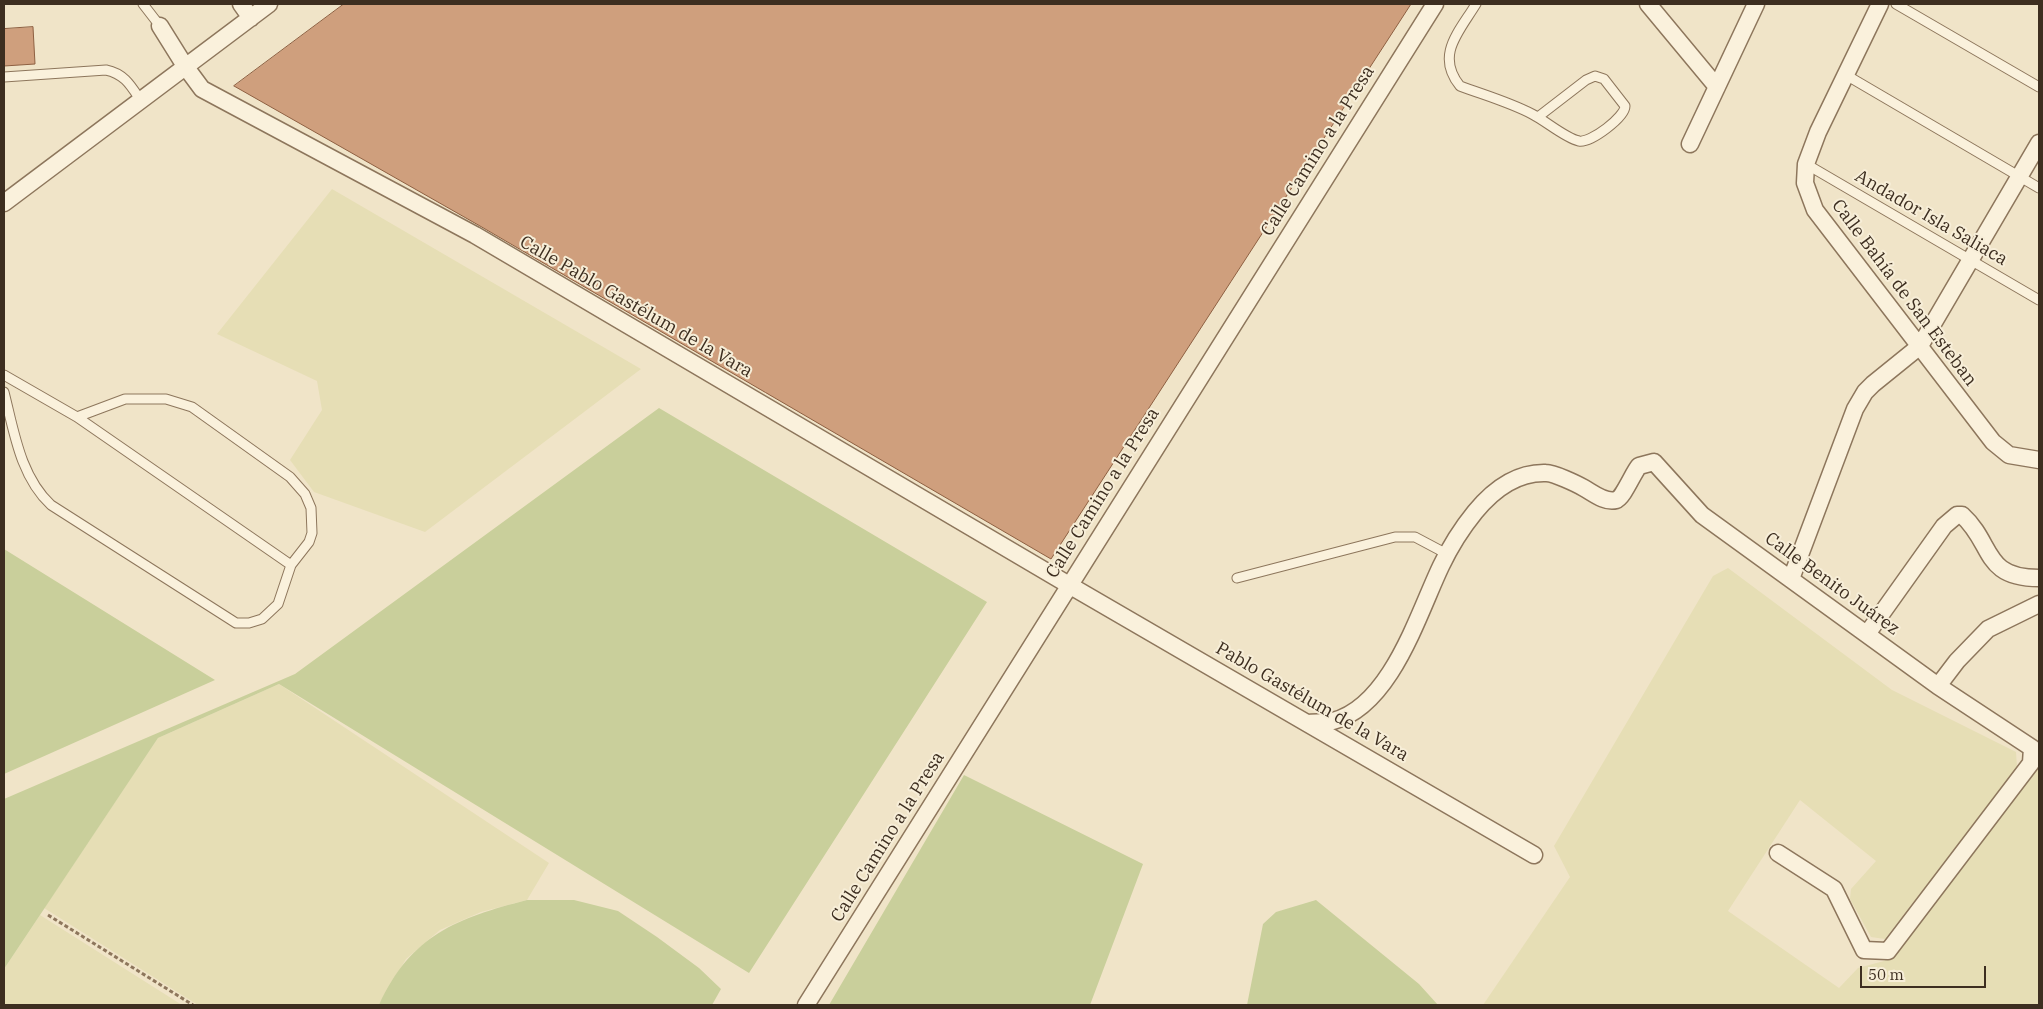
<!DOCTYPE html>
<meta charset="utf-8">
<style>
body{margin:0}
#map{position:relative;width:2043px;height:1009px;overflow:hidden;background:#f0e4c8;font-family:"IBM Plex Serif",serif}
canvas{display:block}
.frame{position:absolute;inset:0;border:5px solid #3d2e20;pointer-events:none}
.scale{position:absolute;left:1860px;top:966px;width:126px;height:22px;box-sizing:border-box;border:2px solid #3d2e20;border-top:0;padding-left:6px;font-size:15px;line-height:18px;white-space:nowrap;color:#3d2e20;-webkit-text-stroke:4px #f7eed8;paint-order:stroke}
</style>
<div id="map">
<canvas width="2043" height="1009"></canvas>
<div class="frame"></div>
<div class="scale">50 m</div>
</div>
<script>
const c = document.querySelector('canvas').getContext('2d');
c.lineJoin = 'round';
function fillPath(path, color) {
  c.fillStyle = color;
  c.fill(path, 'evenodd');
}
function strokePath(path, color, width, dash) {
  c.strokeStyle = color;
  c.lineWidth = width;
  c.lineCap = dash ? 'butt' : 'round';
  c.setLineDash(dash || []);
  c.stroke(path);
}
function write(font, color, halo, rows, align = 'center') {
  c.font = font + ' "IBM Plex Serif",serif';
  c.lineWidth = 4;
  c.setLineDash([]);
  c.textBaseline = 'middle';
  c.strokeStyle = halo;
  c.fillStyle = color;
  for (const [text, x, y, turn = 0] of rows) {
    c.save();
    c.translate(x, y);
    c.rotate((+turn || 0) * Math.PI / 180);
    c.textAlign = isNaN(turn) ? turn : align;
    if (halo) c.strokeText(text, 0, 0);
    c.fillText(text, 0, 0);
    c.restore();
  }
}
const farmland = new Path2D(`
 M332,189L641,369L425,532L314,492L290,460L322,410L317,381L217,334Z
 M1728,568L1892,690L2016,752L2017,767L1885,939L1871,937L1850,899L1851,889L1876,861L1800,800L1728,911L1839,988L1858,968L1884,961L1901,948L2038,767L2039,1005H1483L1570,877L1554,846L1713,576Z
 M279,684L549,863L527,900L481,912L440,930L406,959L379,1005H198L44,908L158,738Z
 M40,915L182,1005H4V969Z`);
const green = new Path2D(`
 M659,408L987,602L749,973L279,684L158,738L4,969V799L295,674Z
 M4,549L215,680L4,774Z
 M964,775L1143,864L1090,1005H829Z
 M527,900H574L618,911L657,937L699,968L721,989L712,1005H379C411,935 457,918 527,900Z
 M1316,900L1419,984L1438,1005H1247L1263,924L1276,912Z`);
const building = new Path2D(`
 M344,4H1411L1051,559L480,226L234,86Z
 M33,27L35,64L4,66V29Z`);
const path = new Path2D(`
 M48,915L193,1005`);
const service = new Path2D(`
 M143,4L160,26
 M1476,4C1459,32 1435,55 1460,86C1484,95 1509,102 1532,114C1546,121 1565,138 1579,141C1591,143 1625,117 1625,106L1604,79L1595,76L1586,80L1538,117
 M1896,4L2039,87
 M1846,75L2039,188
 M4,77L106,70C125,74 131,86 141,101
 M1806,164L2039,300
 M4,375L77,417L125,399H166L192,407L290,477L305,494L311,508L312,533L309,542L291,565L278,604L262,619L249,623H236L51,505C20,476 14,431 4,392
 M77,417L291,565
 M1237,578L1395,537H1415L1447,554`);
const minor = new Path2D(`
 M241,4L251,18
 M1648,4L1717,87
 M1880,4L1818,132L1806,164L1805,183L1815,210L1993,442L2009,455L2039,460
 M160,26L185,66L202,89L475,235L1069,585L1534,855
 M1690,144L1756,4
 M4,203L269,4
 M1791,579L1855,409L1865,392L1873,384L1920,346L2039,143
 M1867,634L1944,526L1957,515H1962C1994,544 1982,578 2039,578
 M1938,686L1957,661L1988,629L2039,604
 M1307,723C1315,722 1325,723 1333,721C1391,706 1418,614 1441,566C1450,547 1462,528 1475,512C1493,490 1516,472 1546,473C1554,473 1577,484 1584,488C1593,493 1605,503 1616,500C1623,498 1633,473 1639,466L1654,462L1702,515L1938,686L2032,748L2031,763L1888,951L1864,950L1834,889L1778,853
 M806,1005L1435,4`);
const streetNames = [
 ["Calle Camino a la Presa",1318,151,-58],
 ["Andador Isla Saliaca",1931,218,30],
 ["Calle Bahía de San Esteban",1904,293,53],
 ["Calle Pablo Gastélum de la Vara",636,307,30],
 ["Calle Camino a la Presa",1103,493,-58],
 ["Calle Benito Juárez",1832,584,36],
 ["Pablo Gastélum de la Vara",1312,702,30],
 ["Calle Camino a la Presa",888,837,-58]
];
fillPath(farmland, '#e6deb5');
fillPath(green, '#c9cf9b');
fillPath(building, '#cf9f7d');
strokePath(building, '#8d5f41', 1);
strokePath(service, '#8d765c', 11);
strokePath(minor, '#8d765c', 19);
strokePath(path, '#8d765c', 3, [4, 2.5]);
strokePath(service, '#faf1dc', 9);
strokePath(minor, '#faf1dc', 16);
write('18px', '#3d2e20', '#f7eed8', streetNames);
</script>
